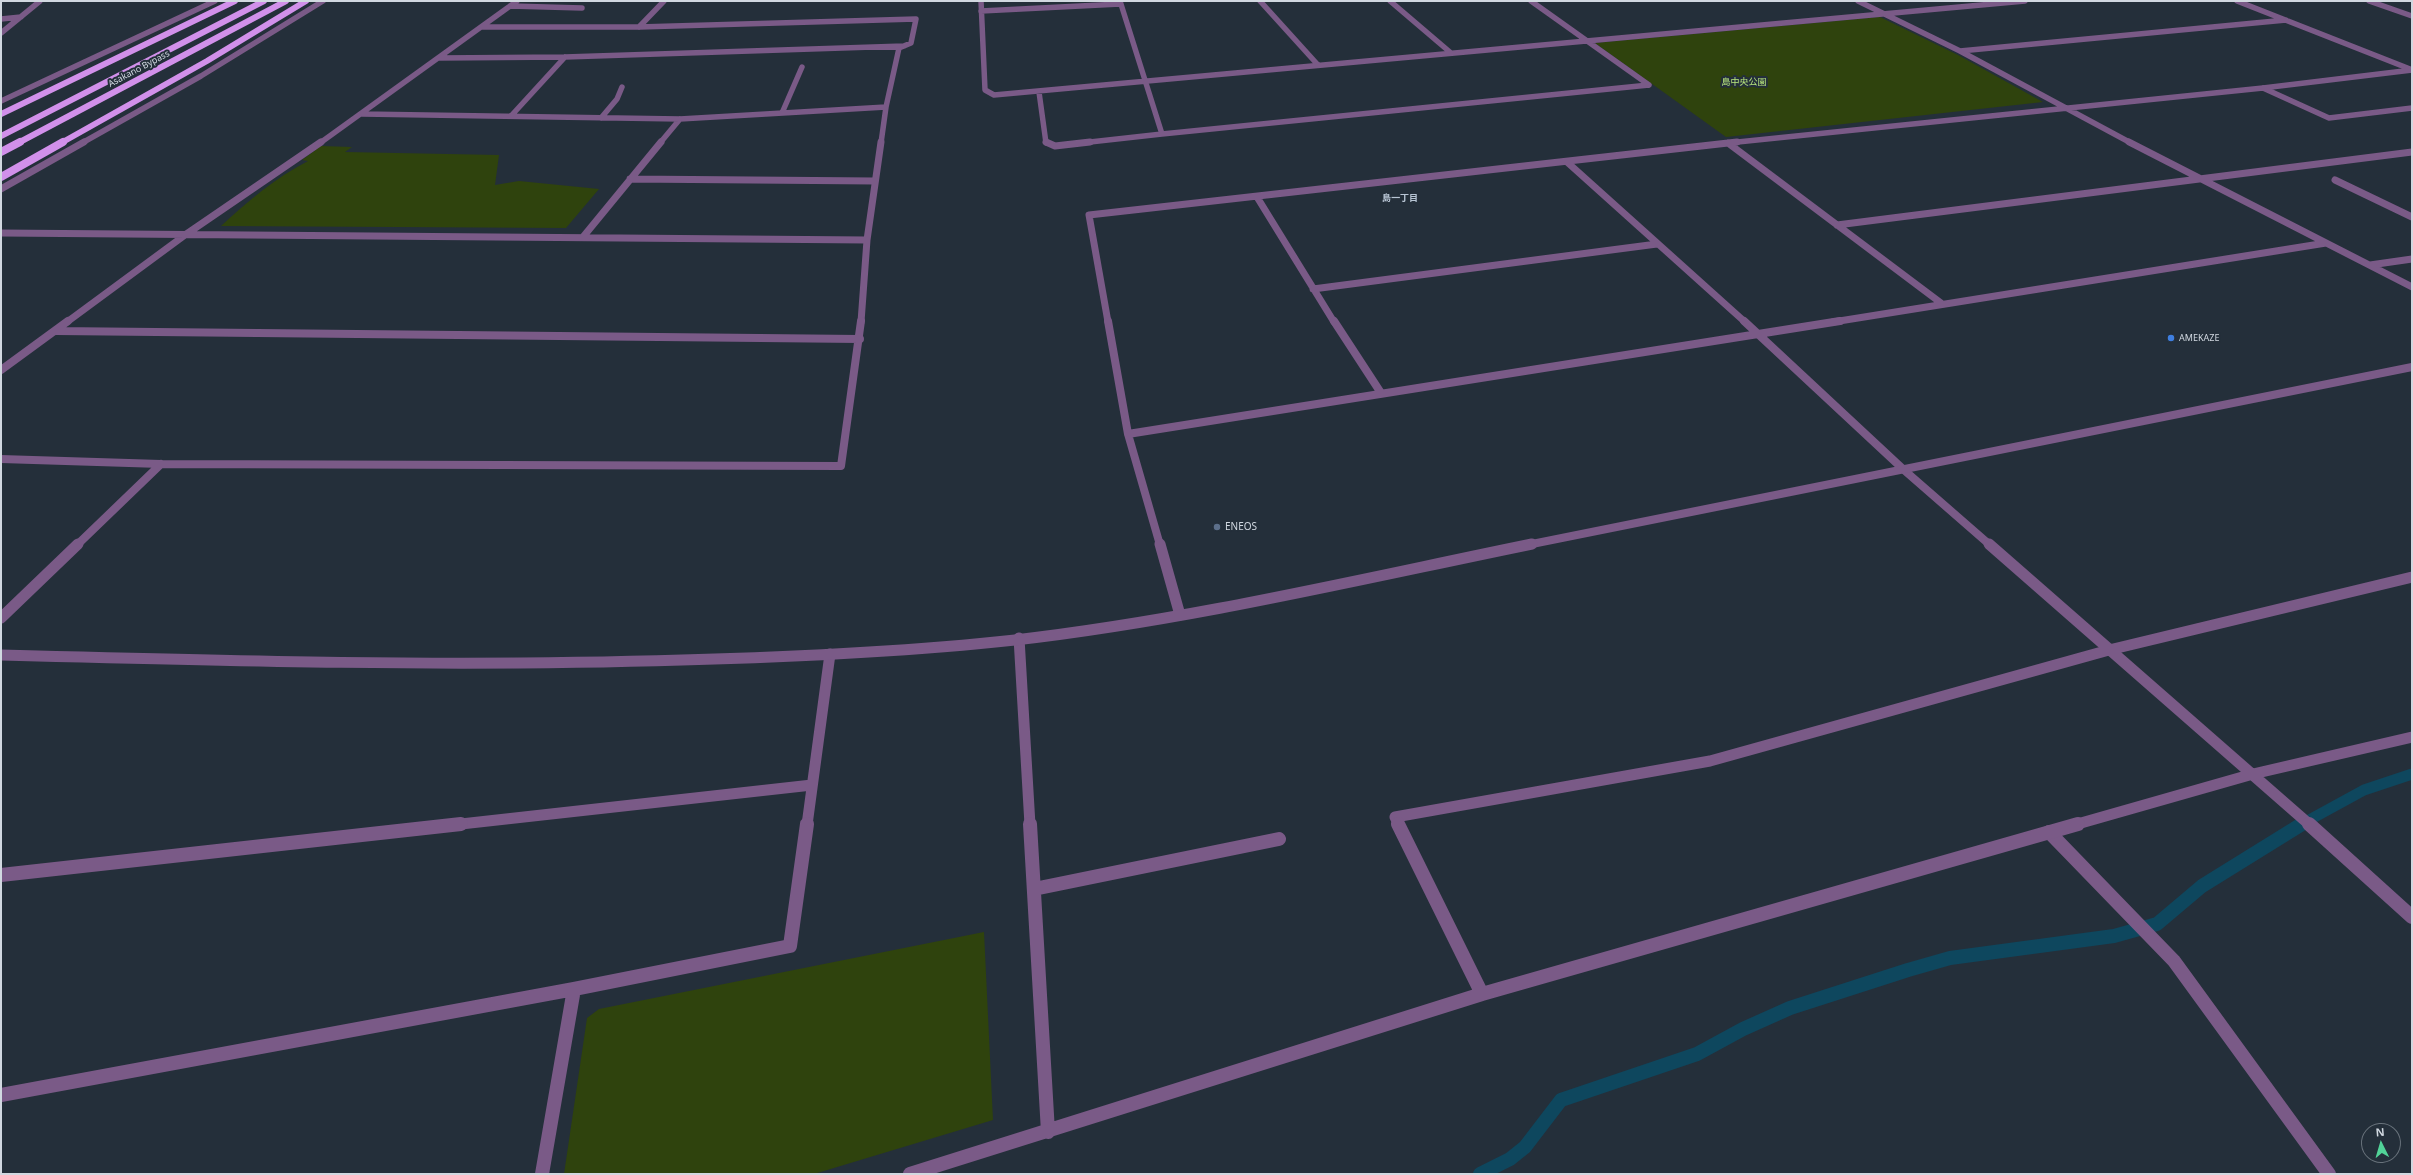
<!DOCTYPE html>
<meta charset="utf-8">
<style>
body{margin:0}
#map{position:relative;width:2413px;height:1175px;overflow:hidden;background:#242f3a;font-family:"Noto Sans",sans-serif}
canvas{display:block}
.frame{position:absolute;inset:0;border:2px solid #d1d8e0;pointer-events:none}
.north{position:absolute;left:2361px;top:1123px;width:40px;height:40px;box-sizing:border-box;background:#242f3a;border:1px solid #69737c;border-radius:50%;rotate:355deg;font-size:11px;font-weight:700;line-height:16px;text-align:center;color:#d1d8e0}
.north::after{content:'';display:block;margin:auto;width:14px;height:18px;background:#51d398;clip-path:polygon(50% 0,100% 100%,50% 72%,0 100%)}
</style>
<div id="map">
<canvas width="2413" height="1175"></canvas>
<div class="frame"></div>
<div class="north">N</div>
</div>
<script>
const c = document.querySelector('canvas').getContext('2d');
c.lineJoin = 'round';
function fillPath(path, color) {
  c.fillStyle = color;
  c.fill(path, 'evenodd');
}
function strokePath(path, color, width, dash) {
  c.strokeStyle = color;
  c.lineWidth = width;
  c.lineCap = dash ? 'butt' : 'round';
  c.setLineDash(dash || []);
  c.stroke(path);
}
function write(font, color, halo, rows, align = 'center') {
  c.font = font + ' "Noto Sans","Noto Sans JP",sans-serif';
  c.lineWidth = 4;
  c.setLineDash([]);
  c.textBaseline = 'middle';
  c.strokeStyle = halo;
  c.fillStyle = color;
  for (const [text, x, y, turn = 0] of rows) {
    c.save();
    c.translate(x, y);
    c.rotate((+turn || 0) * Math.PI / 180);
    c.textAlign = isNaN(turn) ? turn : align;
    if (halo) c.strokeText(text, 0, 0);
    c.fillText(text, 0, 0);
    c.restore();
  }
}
const green = new Path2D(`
 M1880,17L1958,55L2043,102L1726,137L1595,43Z
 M321,146L352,147L345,152L499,155L495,185L519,181L599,189L566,228L221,226C248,201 275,178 308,161L302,160Z
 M984,932L993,1120L814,1174H564L587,1018L599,1009Z`);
const streamFar1 = new Path2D(`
 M2300,825L2364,790L2412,774`);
const stream = new Path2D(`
 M1480,1174L1510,1159L1525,1147L1561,1100L1697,1054L1743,1029L1790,1008L1908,970L1950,958L2114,936L2157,924L2202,886L2302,824`);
const service = new Path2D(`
 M2049,832L2174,961L2329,1174`);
const minorFar4 = new Path2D(`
 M981,1L985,90L994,95L2025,1
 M1120,1L1162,134L1649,85
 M1260,1L1318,65
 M1390,1L1451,53
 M1531,1L1649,85
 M1858,1L1960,51L2131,143
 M2237,1L2410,69
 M2369,1L2412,16
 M510,6L582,8
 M981,11L1120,4
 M1,19L21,17
 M482,27H639L916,19L911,43L899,48L886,107L881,143
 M639,27L664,1
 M1,33L40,1
 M1960,51L2286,20
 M439,58L565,57L904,46
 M2263,88L2329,118L2412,108
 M1039,92L1046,143
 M1,101L215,1
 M782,113L802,67
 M362,114L680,119L886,107
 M511,116L565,57
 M601,118L617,99L622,87
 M82,143L201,76L323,1
 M320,143L517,1
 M660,143L680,119
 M1081,143L1162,134
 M1728,143L2263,88L2412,70`);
const minorFar3 = new Path2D(`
 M1046,142L1055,146L1090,142
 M2129,142L2412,287
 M1728,143L1941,303
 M1567,162L1745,322
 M630,179L875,181
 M2335,180L2412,217
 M1,189L84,142
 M1257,197L1334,322
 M1837,225L2412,152
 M1,233L867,240
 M583,237L661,142
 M2370,265L2412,259
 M1313,289L1657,244
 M67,322L185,235L321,142
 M861,322L867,240L881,142
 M1108,322L1089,215L1737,142
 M1833,322L2326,243`);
const minorFar2 = new Path2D(`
 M1108,321L1128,434L1160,545
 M1334,321L1381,393
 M1744,321L1904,470L1990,545
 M56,331L860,339
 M1,370L68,321
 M1128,434L1840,321
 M1,459L161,464L841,466L861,321
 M77,545L161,464`);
const minorFar1 = new Path2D(`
 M1160,544L1180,615
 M1989,544L2310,825
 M1,618L78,544
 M1019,638L1030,825
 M452,825L812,785
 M807,825L830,654
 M1399,825L1395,817L1710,761L2109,650L2412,577
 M2074,825L2253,774L2412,737`);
const minor = new Path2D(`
 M1030,824L1048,1132
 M1398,824L1482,994
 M2309,824L2412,917
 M1,875L461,824
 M1034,889L1279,839
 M1,1095L574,989L790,946L807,824
 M542,1174L574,989
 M910,1174L1482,994L2078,824`);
const tertiaryFar1 = new Path2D(`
 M1527,545L2412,367`);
const tertiary = new Path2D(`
 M1,655C228,661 455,667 682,660C793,657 905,652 1015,640C1189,620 1361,579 1532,544`);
const trunkFar1 = new Path2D(`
 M1,114L235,1
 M1,136L264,1
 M18,143L286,1
 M61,143L207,61L306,1`);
const trunk = new Path2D(`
 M1,152L20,142
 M1,177L63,142`);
const markers = [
 [2171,338,4,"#3f7fe0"],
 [1217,527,4,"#5c6f8a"]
];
const farStreetnames = [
 ["Asakano Bypass",139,69,-28]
];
const farParknames = [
 ["島中央公園",1744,82]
];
const farNeighbourhoodnames = [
 ["島一丁目",1400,198]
];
const farPoinames = [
 ["AMEKAZE",2179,338]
];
const poiNames = [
 ["ENEOS",1225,527]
];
fillPath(green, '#2f430d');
strokePath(streamFar1, '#0e475e', 11);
strokePath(stream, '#0e475e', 14);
strokePath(service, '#7a5a87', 14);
strokePath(minorFar4, '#7a5a87', 5.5);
strokePath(minorFar3, '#7a5a87', 7);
strokePath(minorFar2, '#7a5a87', 8);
strokePath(minorFar1, '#7a5a87', 11);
strokePath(minor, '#7a5a87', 14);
strokePath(tertiaryFar1, '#7a5a87', 8);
strokePath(tertiary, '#7a5a87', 11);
strokePath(trunkFar1, '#d190ea', 6);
strokePath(trunk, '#d190ea', 8);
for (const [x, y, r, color] of markers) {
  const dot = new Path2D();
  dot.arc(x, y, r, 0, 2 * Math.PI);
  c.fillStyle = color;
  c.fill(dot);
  strokePath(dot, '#242f3a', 1.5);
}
write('9px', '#d1d8e0', '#242f3a', farStreetnames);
write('9px', '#b9e77d', '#242f3a', farParknames);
write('bold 9px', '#b8c5d4', '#242f3a', farNeighbourhoodnames);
write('9px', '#d1d8e0', '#242f3a', farPoinames, 'left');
write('10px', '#d1d8e0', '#242f3a', poiNames, 'left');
</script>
